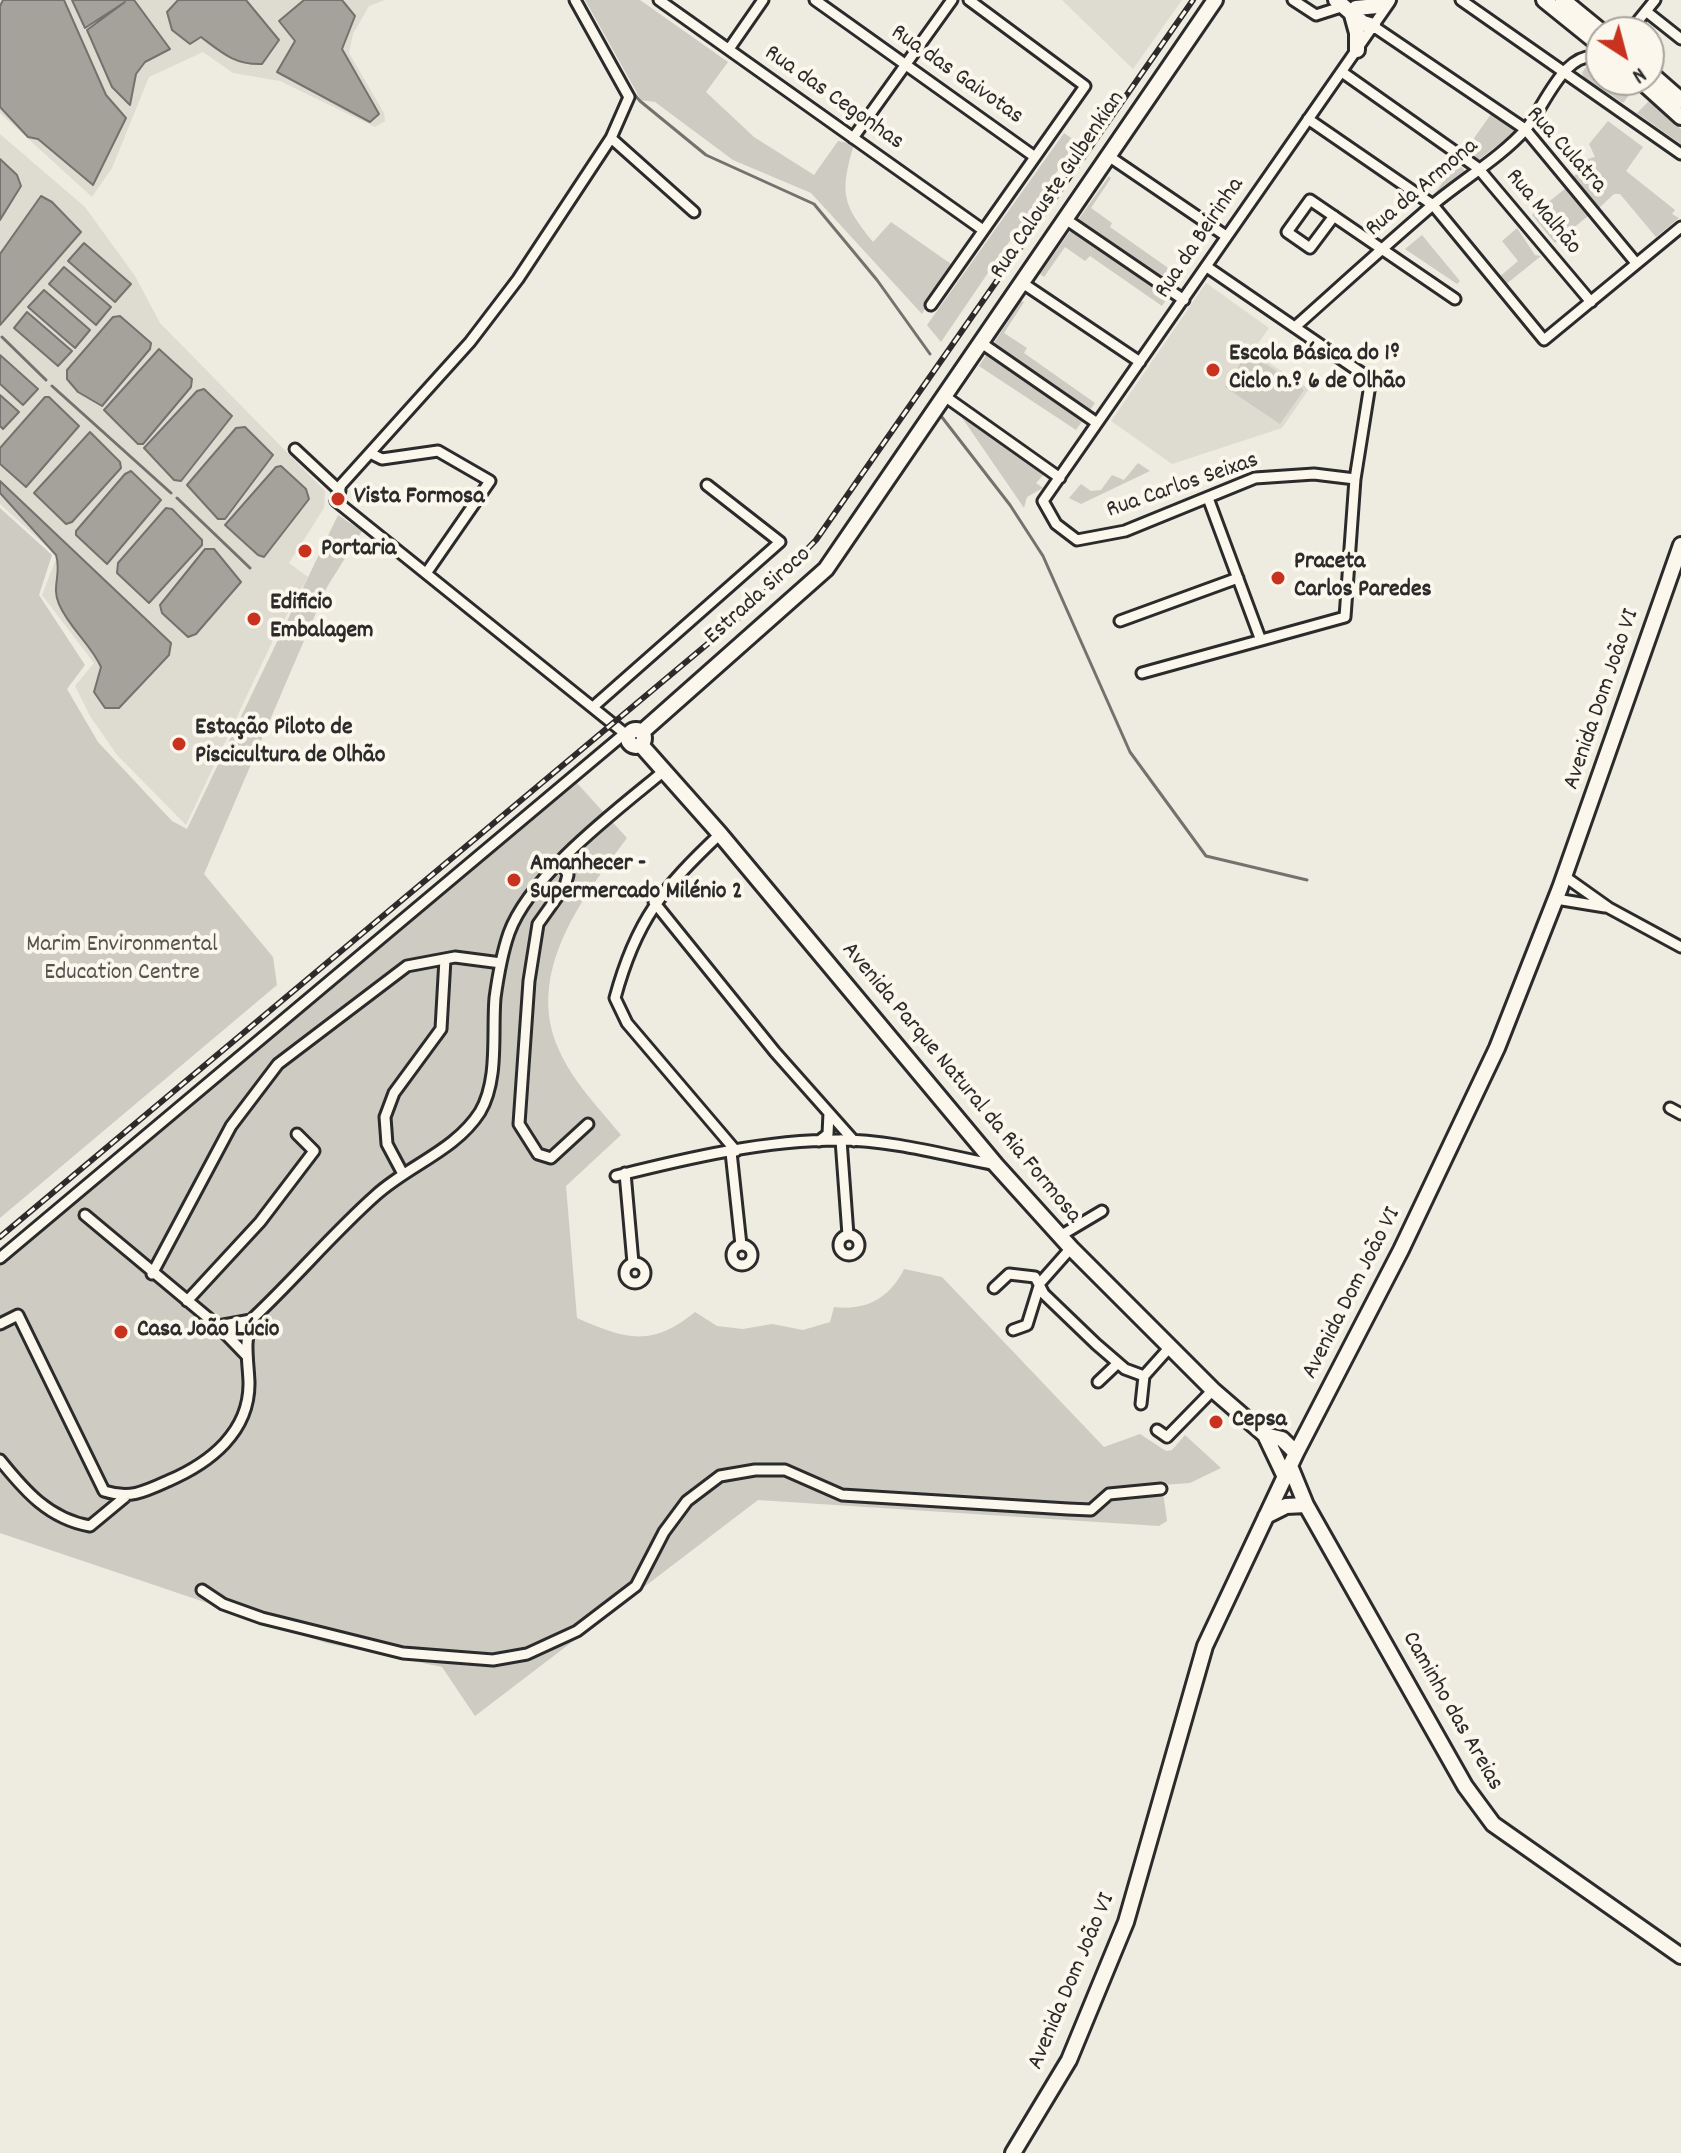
<!DOCTYPE html>
<meta charset="utf-8">
<style>
body{margin:0}
#map{position:relative;width:1681px;height:2153px;overflow:hidden;background:#eeebe0;font-family:Dekko,sans-serif}
canvas{display:block}
.north{position:absolute;left:1585px;top:16px;width:80px;height:80px;box-sizing:border-box;background:#fbf7ec;border:2px solid #a8a59f;border-radius:50%;rotate:144deg;font-size:22px;font-weight:700;line-height:32px;text-align:center;color:#2b2b2b}
.north::after{content:'';display:block;margin:auto;width:28px;height:36px;background:#c8321e;clip-path:polygon(50% 0,100% 100%,50% 72%,0 100%)}
</style>
<div id="map">
<canvas width="1681" height="2153"></canvas>
<div class="north">N</div>
</div>
<script>
const c = document.querySelector('canvas').getContext('2d');
c.lineJoin = 'round';
function fillPath(path, color) {
  c.fillStyle = color;
  c.fill(path, 'evenodd');
}
function strokePath(path, color, width, dash) {
  c.strokeStyle = color;
  c.lineWidth = width;
  c.lineCap = dash ? 'butt' : 'round';
  c.setLineDash(dash || []);
  c.stroke(path);
}
function write(font, color, halo, rows, align = 'center') {
  c.font = font + ' Dekko,sans-serif';
  c.lineWidth = 8;
  c.setLineDash([]);
  c.textBaseline = 'middle';
  c.strokeStyle = halo;
  c.fillStyle = color;
  for (const [text, x, y, turn = 0] of rows) {
    c.save();
    c.translate(x, y);
    c.rotate((+turn || 0) * Math.PI / 180);
    c.textAlign = isNaN(turn) ? turn : align;
    if (halo) c.strokeText(text, 0, 0);
    c.fillText(text, 0, 0);
    c.restore();
  }
}
const built = new Path2D(`
 M0,0H385L369,6L353,34L349,53L384,113L385,121L375,127L280,81L233,73L203,52L149,77L112,168L92,197L0,113Z
 M1062,0H1182L1133,69Z
 M0,134L85,207L135,276L160,323L325,491L324,508L289,563L308,577L274,638L186,825L117,755L90,716L75,686L94,663L42,595L57,556L0,504Z
 M1206,283L1269,328L1252,352L1309,389L1282,428L1172,464L1111,421Z`);
const green = new Path2D(`
 M585,0H640L728,62L706,92L754,137L814,175L838,141L854,144C840,192 841,203 873,242L891,222L951,264L922,314L811,193L733,160L655,102L641,100Z
 M1594,64L1601,67V80H1617L1632,91L1623,103L1584,77L1582,73L1587,65Z
 M1649,101L1681,129V144L1637,113Z
 M1491,114L1513,128L1514,133L1478,160L1465,151Z
 M1608,121L1643,147L1626,171L1675,210L1672,214L1679,218L1656,237L1620,194H1614L1599,208L1573,177L1585,166L1581,161L1595,157L1589,144Z
 M1064,133L1077,142L941,342L927,325Z
 M1457,162L1466,172L1431,199Z
 M1109,176L1111,178L1091,208L1112,223L1110,227L1181,277L1162,306L1090,256L1085,261L1065,247L1044,277L1040,274Z
 M1566,188L1588,216L1555,243L1532,215Z
 M1517,228L1535,255L1541,256L1505,285L1498,278L1518,261L1502,241Z
 M1422,235L1460,281L1457,284L1405,249Z
 M1021,301L1024,302L1004,333L1027,348L1024,353L1095,403L1076,430L979,366Z
 M1248,352L1304,390L1280,424L1225,387Z
 M956,409L1045,473L1036,483L1043,488L1027,497L1024,508Z
 M1138,463L1150,471L1081,504L1069,498L1081,484L1091,491L1101,490L1112,475L1124,480Z
 M0,508L52,555L39,595L85,665L67,689L98,742L172,821L187,829L338,515L362,531L327,587L204,874L273,957L277,985L0,1218Z
 M576,782L627,838C583,897 524,973 559,1050C573,1082 599,1108 621,1135L566,1186L577,1318C625,1339 651,1348 695,1312L717,1326L743,1329L772,1324L803,1330L830,1322L834,1307C866,1311 890,1298 904,1269L942,1277L1104,1447L1140,1434L1166,1451L1172,1450L1185,1435L1221,1468L1190,1483L1162,1485L1167,1521L1159,1526L758,1500L475,1716L442,1667L326,1643L0,1533V1253Z`);
const water = new Path2D(`
 M3,0H64L106,95L126,118L93,185L38,139L28,137L0,107V6Z
 M72,0H134L170,49L145,62L136,74L130,105L112,87L87,30L125,2L85,28Z
 M178,0H246L279,40L262,64C235,65 222,53 201,37L190,44L172,30L167,12Z
 M304,0H342L355,16L342,49L379,114L370,122L277,72L295,41L279,21Z
 M0,159L17,175L21,186L0,220Z
 M41,196L52,202L81,232L0,325V254Z
 M84,243L131,284L115,302L68,261Z
 M64,267L111,307L96,325L49,284Z
 M44,290L90,330L75,348L28,307Z
 M27,312L72,351L58,366L14,328Z
 M120,316L151,343L150,349L102,406L78,392L67,379V370L113,317Z
 M159,349L192,379L191,387L143,444H138L104,410Z
 M0,355L38,389L23,405L0,384Z
 M204,389L232,416L181,481L174,480L144,448L197,391Z
 M0,395L19,412L3,429L0,426Z
 M45,397H49L79,426L26,487L0,464V448Z
 M245,427L273,455L225,519H218L187,485L236,428Z
 M90,432L120,462L121,468L72,522L66,524L34,493Z
 M281,466L306,489L309,499L264,557L258,555L225,525L276,467Z
 M131,471L161,500L107,564L76,535V531L125,474Z
 M0,481L171,643L169,655L119,708H105L94,692L101,667C91,644 69,628 59,604C51,587 62,573 56,555L0,493Z
 M166,508L172,509L202,540V545L149,603L117,573L118,563Z
 M205,549H214L241,582L196,634L188,637L162,613L160,605Z`);
const stream = new Path2D(`
 M628,87L640,101L706,155L814,204L877,280L930,354
 M2,337L46,380
 M52,386L171,493
 M941,416L1010,505L1043,556L1130,752L1206,856L1307,880
 M177,498L250,568`);
const street = new Path2D(`
 M575,0L629,97L611,138L518,279L470,342L341,485L336,501L628,736
 M659,0L983,230
 M815,0L1035,157
 M1293,0L1316,15L1344,6
 M1461,0L1681,154
 M1647,12L1681,39
 M1373,26L1525,129L1636,263
 M1629,32L1655,0
 M729,49L763,0
 M1342,72L1478,168L1591,302
 M1308,119L1433,205L1544,340L1681,227
 M611,138L694,212
 M853,138L952,0
 M1107,155L1226,236
 M1334,216L1310,248L1287,232L1310,200C1359,233 1407,266 1455,299
 M1064,218L1184,300
 M1021,282L1140,362
 M931,305L1085,86L969,0
 M1296,326C1342,285 1388,243 1435,203C1464,179 1501,157 1526,129C1544,108 1565,46 1601,58
 M980,342L1097,423
 M943,395L1060,478
 M295,449L340,491
 M370,453L382,459L438,451L490,481L427,572
 M1355,479L1314,474L1255,478L1125,531L1077,540L1056,524L1043,501L1389,3
 M1208,498L1260,638
 M1120,621L1238,578
 M1142,673L1345,617L1355,479L1369,391L1363,374L1207,267
 M593,707L780,542L707,485
 M720,834C663,888 636,920 615,998L627,1023L736,1151
 M561,861L568,875L565,886L538,924L529,981L519,1124L538,1154L551,1158L588,1124
 M1564,876L1609,908L1681,947
 M1556,899L1605,907
 M654,902L775,1052L854,1141
 M1670,1108L1681,1114
 M841,1140L848,1235
 M819,1141L828,1134L829,1113
 M731,1152L741,1245
 M625,1173L633,1263
 M403,1174L387,1144L385,1117L394,1093L441,1029L445,959
 M616,1176C688,1158 765,1140 839,1140C892,1140 944,1155 996,1165
 M85,1215L218,1326L251,1320
 M839 1245a10 10 0 1 1 20 0a10 10 0 1 1-20 0Z
 M1060,1236L1102,1211
 M732 1255a10 10 0 1 1 20 0a10 10 0 1 1-20 0Z
 M0,1258L624,734
 M625 1273a10 10 0 1 1 20 0a10 10 0 1 1-20 0Z
 M152,1274L231,1126L278,1064L407,966L455,957L501,963
 M994,1288L1009,1274L1035,1277L1044,1294L1096,1344L1125,1369L1144,1376L1170,1347
 M187,1301L260,1222L314,1151L297,1134
 M0,1324L18,1315L104,1491C130,1499 144,1492 168,1481C210,1463 250,1432 249,1382C248,1359 244,1342 251,1320C294,1280 332,1234 376,1195C409,1165 455,1151 480,1112C499,1080 492,1033 495,998C498,976 502,953 509,933C530,875 617,810 664,771
 M218,1326L246,1355
 M1013,1330L1027,1325L1040,1283L1071,1248
 M1098,1382L1118,1363
 M1141,1404L1144,1376
 M1157,1430L1167,1437L1213,1390
 M0,1460C25,1491 49,1519 90,1526L125,1497
 M202,1590L223,1604L262,1618L403,1653L493,1660L527,1654L577,1631L636,1586L664,1532L687,1501L720,1476L755,1470H785L842,1495L1068,1509L1091,1510L1109,1494L1161,1489`);
const secondary = new Path2D(`
 M1336,0L1363,23L1373,26
 M1544,0L1601,46
 M1563,0L1602,32
 M1356,8L1377,6L1388,0
 M1352,15L1357,33V50
 M1649,72L1681,100
 M1640,80L1681,117
 M628 738a8 8 0 1 1 16 0a8 8 0 1 1-16 0Z
 M642,732L826,569L1215,0
 M641,745L720,834L996,1165L1071,1248L1213,1390L1265,1435L1285,1477
 M1265,1435L1282,1439L1296,1453
 M1290,1466L1306,1505L1465,1786L1493,1824L1681,1956
 M1266,1516L1286,1506L1306,1505
 M1013,2153L1069,2060L1126,1922L1205,1646L1296,1453L1401,1250L1497,1048L1560,888L1681,545`);
const rail = new Path2D(`
 M0,1237L748,610L816,540L1193,0`);
const markers = [
 [1213,370,8,"#c8321e"],
 [338,499,8,"#c8321e"],
 [305,551,8,"#c8321e"],
 [1278,578,8,"#c8321e"],
 [254,619,8,"#c8321e"],
 [179,744,8,"#c8321e"],
 [514,880,8,"#c8321e"],
 [121,1332,8,"#c8321e"],
 [1216,1422,8,"#c8321e"]
];
const streetNames = [
 ["Rua das Gaivotas",956,76,35],
 ["Rua das Cegonhas",833,99,35],
 ["Rua Culatra",1565,151,48],
 ["Rua Calouste Gulbenkian",1059,186,-56],
 ["Rua da Armona",1423,189,-40],
 ["Rua Malhão",1542,213,50],
 ["Rua da Beirinha",1201,239,-56],
 ["Rua Carlos Seixas",1183,487,-19],
 ["Estrada Siroco",759,597,-42],
 ["Avenida Dom João VI",1603,700,-71],
 ["Avenida Parque Natural da Ria Formosa",960,1084,50],
 ["Avenida Dom João VI",1353,1294,-63],
 ["Caminho das Areias",1451,1712,60],
 ["Avenida Dom João VI",1073,1982,-67]
];
const poiNames = [
 ["Escola Básica do 1º",1229,356],
 ["Ciclo n.º 6 de Olhão",1229,384],
 ["Vista Formosa",354,499],
 ["Portaria",321,551],
 ["Praceta",1294,564],
 ["Carlos Paredes",1294,592],
 ["Edificio",270,605],
 ["Embalagem",270,633],
 ["Estação Piloto de",195,730],
 ["Piscicultura de Olhão",195,758],
 ["Amanhecer -",530,866],
 ["Supermercado Milénio 2",530,894],
 ["Casa João Lúcio",137,1332],
 ["Cepsa",1232,1422]
];
const parkNames = [
 ["Marim Environmental",122,947],
 ["Education Centre",122,975]
];
fillPath(built, '#dedbd1');
fillPath(green, '#cecbc2');
fillPath(water, '#a4a29a');
strokePath(water, '#74726e', 2);
strokePath(stream, '#74726e', 3);
strokePath(street, '#2b2b2b', 15);
strokePath(secondary, '#2b2b2b', 20);
strokePath(street, '#fbf7ec', 9);
strokePath(secondary, '#fbf7ec', 14);
strokePath(rail, '#2b2b2b', 6);
strokePath(rail, '#fbf7ec', 3, [9]);
for (const [x, y, r, color] of markers) {
  const dot = new Path2D();
  dot.arc(x, y, r, 0, 2 * Math.PI);
  c.fillStyle = color;
  c.fill(dot);
  strokePath(dot, '#fbf7ec', 3);
}
write('24px', '#2b2b2b', '#fbf7ec', streetNames);
write('bold 24px', '#2b2b2b', '#fbf7ec', poiNames, 'left');
write('24px', '#545351', '#fbf7ec', parkNames);
</script>
